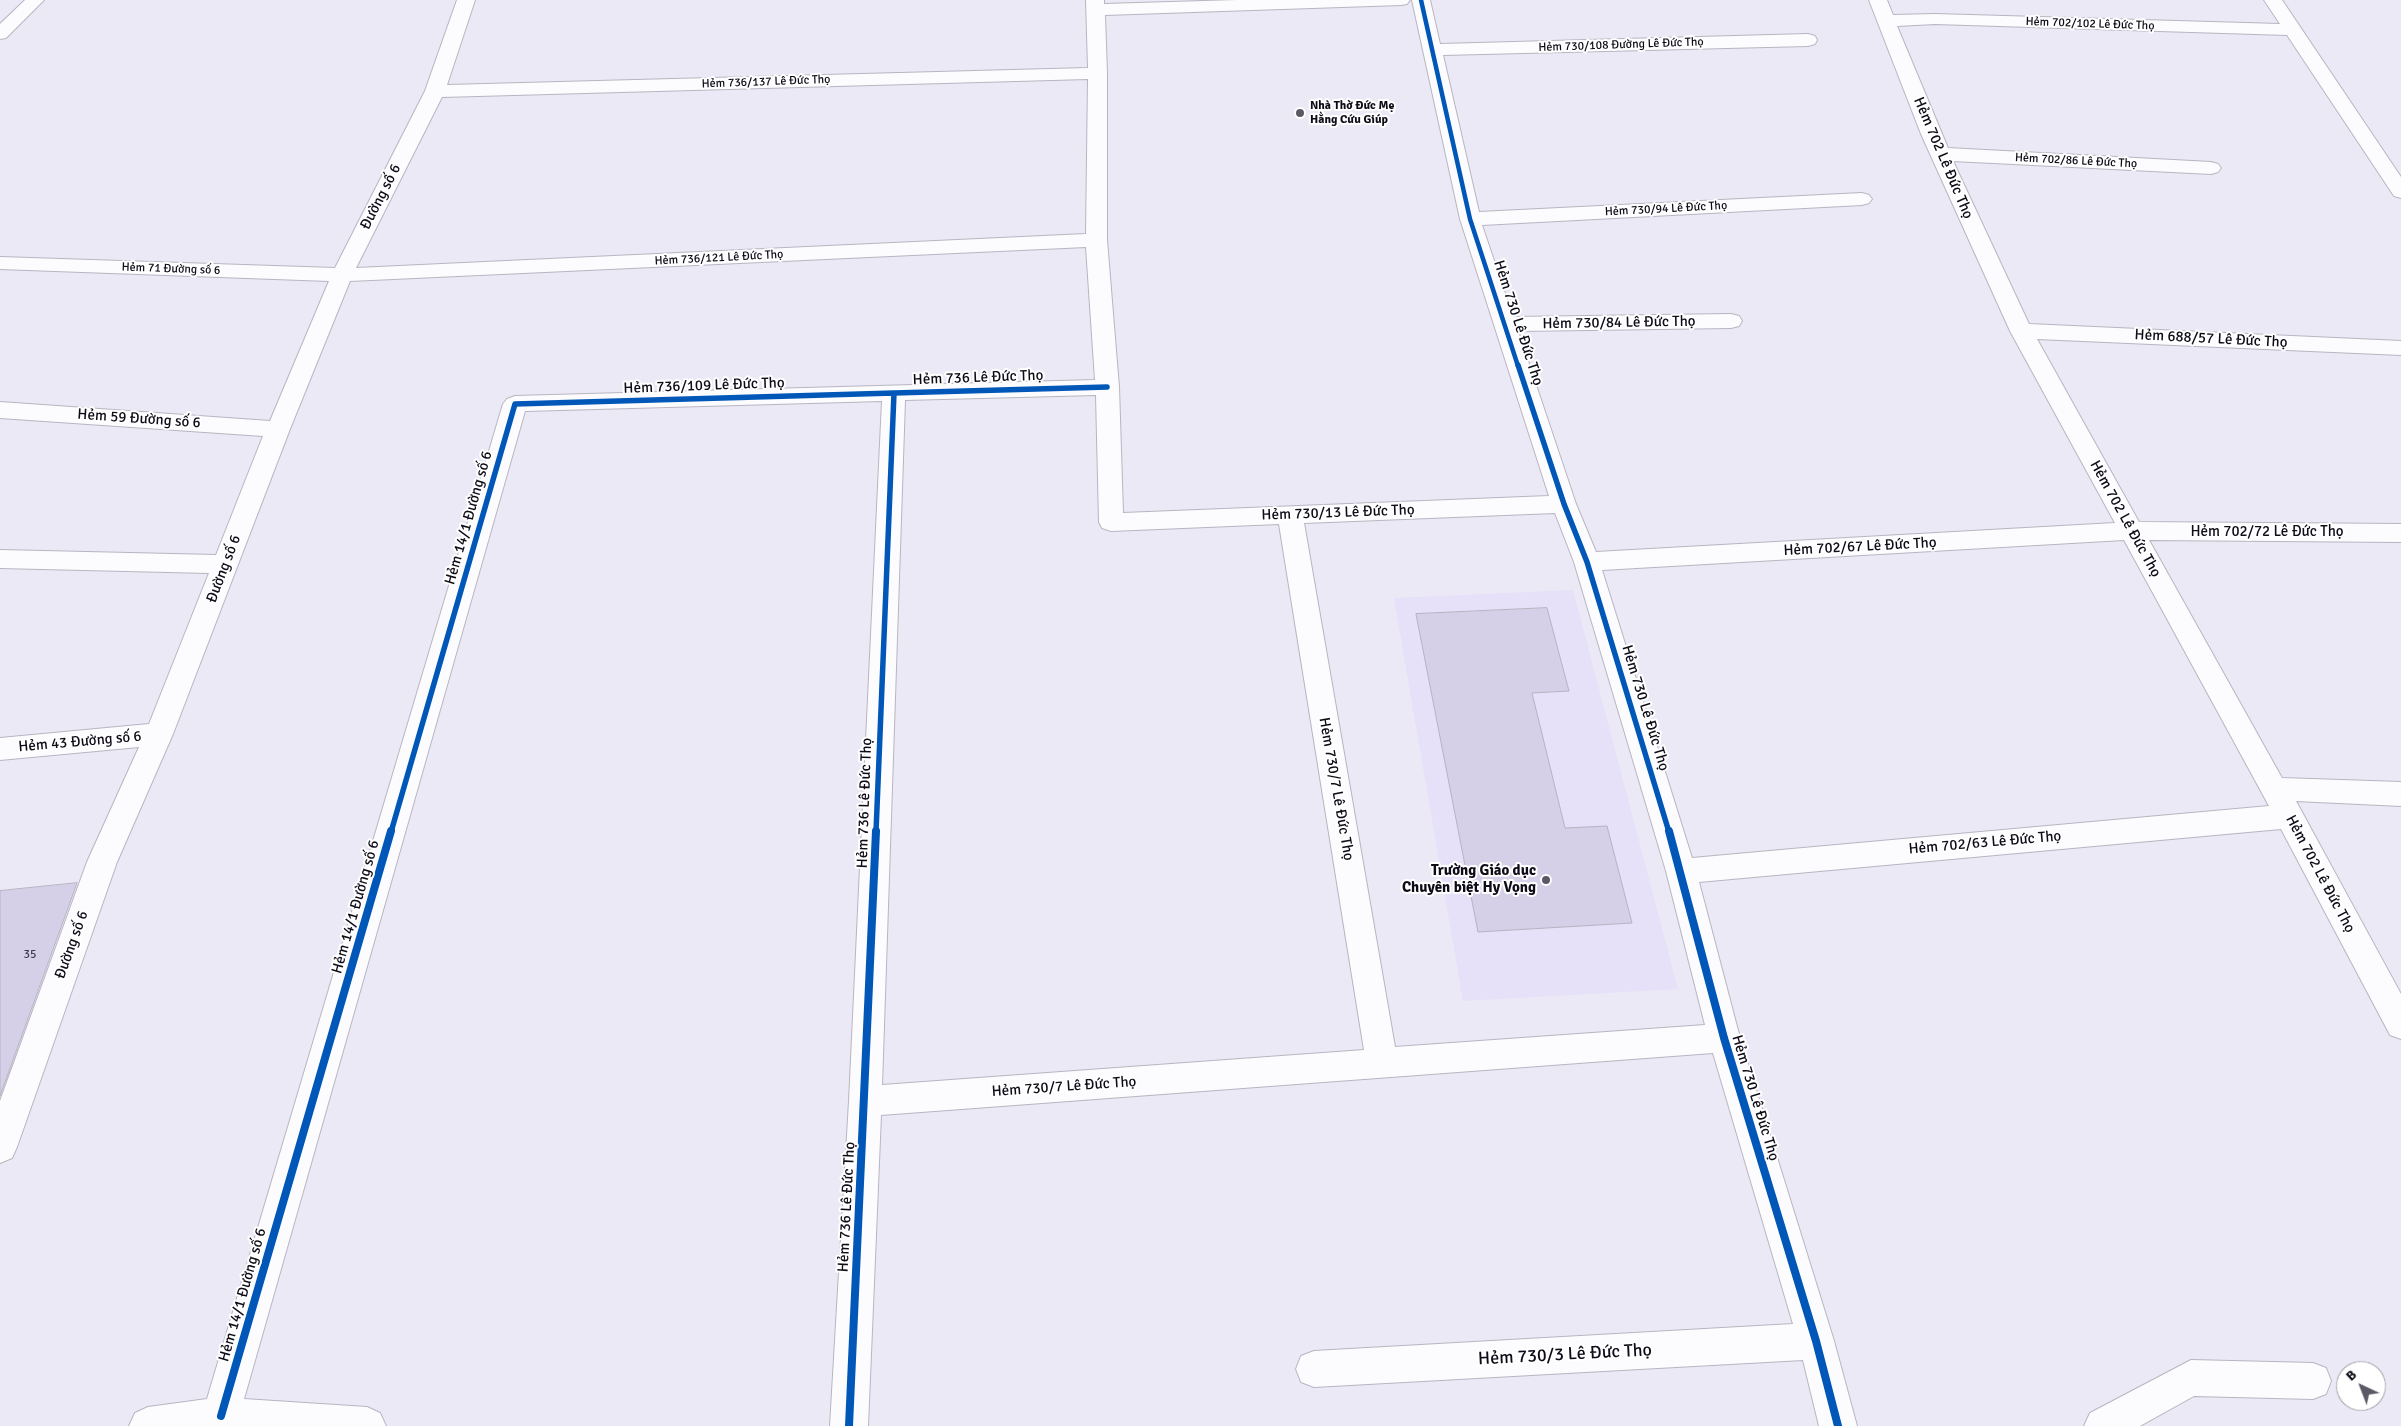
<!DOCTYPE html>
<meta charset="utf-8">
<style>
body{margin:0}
#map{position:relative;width:2401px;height:1426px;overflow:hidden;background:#ece9f6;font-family:Signika,sans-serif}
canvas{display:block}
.north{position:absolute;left:2336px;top:1361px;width:50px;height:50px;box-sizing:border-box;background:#fff;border:1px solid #9f9ea3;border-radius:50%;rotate:317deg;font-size:14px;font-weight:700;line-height:20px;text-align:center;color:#0f0c18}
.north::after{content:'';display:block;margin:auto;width:18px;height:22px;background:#5c5966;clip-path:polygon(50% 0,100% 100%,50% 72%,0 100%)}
</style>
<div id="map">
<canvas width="2401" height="1426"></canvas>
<div class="north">B</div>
</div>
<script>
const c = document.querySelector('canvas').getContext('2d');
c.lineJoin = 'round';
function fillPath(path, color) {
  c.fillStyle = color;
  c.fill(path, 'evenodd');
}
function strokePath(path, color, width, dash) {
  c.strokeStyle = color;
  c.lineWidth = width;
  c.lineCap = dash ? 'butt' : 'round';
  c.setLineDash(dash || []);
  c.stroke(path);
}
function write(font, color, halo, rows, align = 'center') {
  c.font = font + ' Signika,sans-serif';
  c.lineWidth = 4;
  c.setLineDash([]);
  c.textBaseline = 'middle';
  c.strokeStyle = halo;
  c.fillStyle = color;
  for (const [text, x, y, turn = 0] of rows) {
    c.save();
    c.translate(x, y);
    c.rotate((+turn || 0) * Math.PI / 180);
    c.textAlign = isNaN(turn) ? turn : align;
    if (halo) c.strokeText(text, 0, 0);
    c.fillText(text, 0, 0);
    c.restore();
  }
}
const built = new Path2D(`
 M1573,590L1678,989L1463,1001L1394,598Z`);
const building = new Path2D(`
 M1547,608L1569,691L1532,693L1565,828L1607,826L1632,923L1478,932L1416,614Z
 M77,883L0,1096V891Z`);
const minor = new Path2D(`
 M25,0H44L6,38L0,39V24Z
 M457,0H475L447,85L1088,68L1086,0H1104V4L1237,0H1410L1407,4L1401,5L1105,15L1107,73V240L1119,387L1123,513L1549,496L1460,219L1412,0H1430L1440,44L1808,34L1815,36L1817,40L1815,44L1808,46L1443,55L1479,212L1862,193L1869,195L1872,199L1869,203L1862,205L1482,225L1513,317L1731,314L1739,316L1742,321L1739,326L1731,328L1518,331L1576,504L1596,552L2115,523L2010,331L1921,134L1869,0H1887L1893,15L1935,14L2280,24L2264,0H2282L2401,177V198L2394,196L2287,35L1935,24L1897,26L1948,148L2211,162L2218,164L2221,168L2218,172L2211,174L1953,161L2029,324L2401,341V355L2037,339L2139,522L2401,524V542L2149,540L2282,778L2401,782V806L2296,801L2401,994V1039L2390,1035L2281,829L1699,882L1740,1038L1834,1341L1857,1426H1819L1803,1360L1314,1387L1301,1382L1296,1369L1301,1356L1314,1351L1793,1324L1713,1053L881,1115L868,1426H830L849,1101L882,401L525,411L244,1399L367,1407L380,1413L386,1426H129L135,1413L148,1407L207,1399L503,404L507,399L515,396L1095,380L1086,247L350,281L290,429L173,734L117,862L17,1147L12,1158L0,1163V1101L87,862L139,747L0,760V738L149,724L209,573L0,568V550L216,555L263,436L0,418V402L270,421L329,281L0,269V257L335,268L425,91ZM1088,79L1086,234L356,268L442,97ZM1096,395L1099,522L1102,528L1111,531L1279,524L1364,1050L882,1085L905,400ZM1555,513L1574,562L1666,871L1705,1025L1395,1047L1304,523ZM2124,540L2269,806L1692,858L1602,570Z
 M2191,1360L2313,1363L2326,1368L2331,1381L2326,1394L2313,1399L2194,1396L2140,1426H2084L2090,1413Z`);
const cyclewayFar2 = new Path2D(`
 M1421,0L1470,219L1518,366`);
const cyclewayFar1 = new Path2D(`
 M1518,365L1564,504L1587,562L1669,832
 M391,832L515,404L894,393
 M876,832L894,393L1107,387`);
const cycleway = new Path2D(`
 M1669,831L1724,1038L1816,1341L1838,1426
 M221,1416L391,831
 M849,1426L876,831`);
const markers = [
 [1300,113,5,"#5c5966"],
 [1546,880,5,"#5c5966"]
];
const farStreetnames = [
 ["Hẻm 702/102 Lê Đức Thọ",2090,24,2],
 ["Hẻm 730/108 Đường Lê Đức Thọ",1621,45,-2],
 ["Hẻm 736/137 Lê Đức Thọ",766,82,-2],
 ["Hẻm 702/86 Lê Đức Thọ",2076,161,3],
 ["Hẻm 730/94 Lê Đức Thọ",1666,209,-3],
 ["Hẻm 736/121 Lê Đức Thọ",719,258,-3],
 ["Hẻm 71 Đường số 6",171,269,2]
];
const farPoinames = [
 ["Nhà Thờ Đức Mẹ",1310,106],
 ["Hằng Cứu Giúp",1310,120]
];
const numberNames = [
 ["35",30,955]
];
const streetNames = [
 ["Hẻm 702 Lê Đức Thọ",1943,158,67],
 ["Đường số 6",381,197,-63],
 ["Hẻm 730 Lê Đức Thọ",1518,323,72],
 ["Hẻm 730/84 Lê Đức Thọ",1619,323,-1],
 ["Hẻm 688/57 Lê Đức Thọ",2211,339,3],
 ["Hẻm 736 Lê Đức Thọ",978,378,-2],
 ["Hẻm 736/109 Lê Đức Thọ",704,386,-2],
 ["Hẻm 59 Đường số 6",139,419,4],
 ["Hẻm 730/13 Lê Đức Thọ",1338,513,-2],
 ["Hẻm 14/1 Đường số 6",469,518,-74],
 ["Hẻm 702 Lê Đức Thọ",2125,519,61],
 ["Hẻm 702/72 Lê Đức Thọ",2267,532],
 ["Hẻm 702/67 Lê Đức Thọ",1860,547,-3],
 ["Đường số 6",224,569,-69],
 ["Hẻm 730 Lê Đức Thọ",1645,708,73],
 ["Hẻm 43 Đường số 6",80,742,-5],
 ["Hẻm 730/7 Lê Đức Thọ",1336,789,80],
 ["Hẻm 736 Lê Đức Thọ",865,803,-88],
 ["Hẻm 702/63 Lê Đức Thọ",1985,843,-5],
 ["Hẻm 702 Lê Đức Thọ",2320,874,62],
 ["Hẻm 14/1 Đường số 6",356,907,-74],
 ["Đường số 6",72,945,-70],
 ["Hẻm 730/7 Lê Đức Thọ",1064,1087,-4],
 ["Hẻm 730 Lê Đức Thọ",1755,1098,73],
 ["Hẻm 736 Lê Đức Thọ",847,1207,-87],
 ["Hẻm 14/1 Đường số 6",243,1295,-74]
];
const poiNames = [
 ["Trường Giáo dục",1536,871],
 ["Chuyên biệt Hy Vọng",1536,888]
];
const nearStreetnames = [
 ["Hẻm 730/3 Lê Đức Thọ",1565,1355,-3]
];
fillPath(built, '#e6e0f9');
fillPath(building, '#d5cfe8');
strokePath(building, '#b7b4c1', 1);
strokePath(minor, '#b8b5c1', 2);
fillPath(minor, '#fcfcfe');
strokePath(cyclewayFar2, '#0057b8', 4.5);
strokePath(cyclewayFar1, '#0057b8', 5.5);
strokePath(cycleway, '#0057b8', 8);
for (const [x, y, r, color] of markers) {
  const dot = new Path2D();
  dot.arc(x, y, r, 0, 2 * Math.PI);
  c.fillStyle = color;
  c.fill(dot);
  strokePath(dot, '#fff', 2);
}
write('12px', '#0f0c18', '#fff', farStreetnames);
write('bold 12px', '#0f0c18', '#fff', farPoinames, 'left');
write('12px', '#403d4c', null, numberNames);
write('15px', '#0f0c18', '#fff', streetNames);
write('bold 15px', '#0f0c18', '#fff', poiNames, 'right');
write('18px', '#0f0c18', '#fff', nearStreetnames);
</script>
